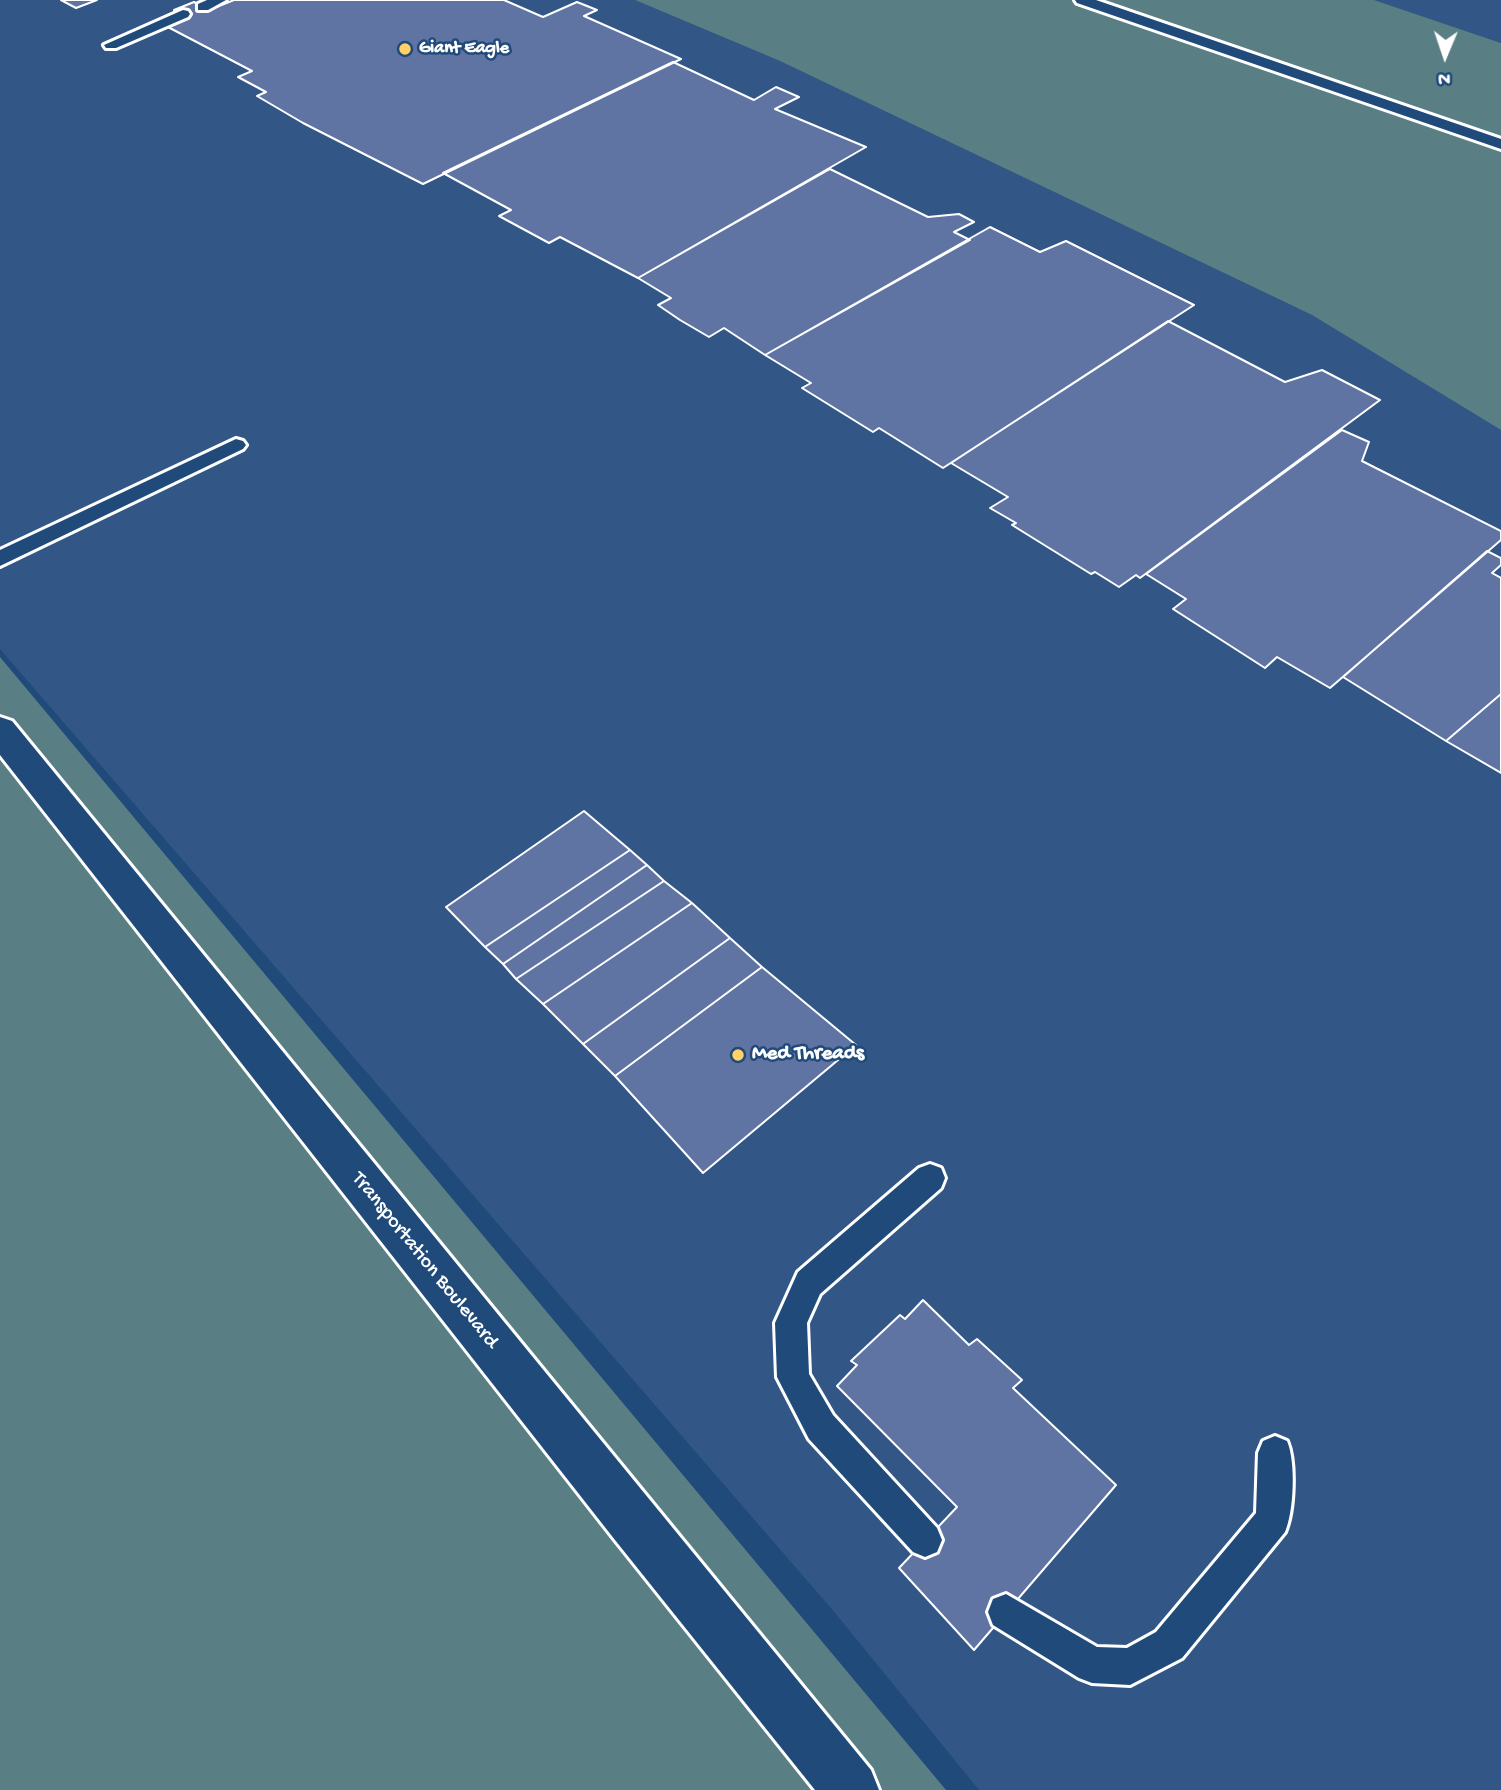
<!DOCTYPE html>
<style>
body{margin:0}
#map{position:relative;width:1501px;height:1790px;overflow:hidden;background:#1f4a7a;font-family:"Gochi Hand",sans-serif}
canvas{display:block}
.north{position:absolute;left:1410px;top:21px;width:70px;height:70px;-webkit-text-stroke:5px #1f4a7a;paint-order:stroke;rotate:182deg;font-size:19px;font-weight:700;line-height:28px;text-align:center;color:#fff}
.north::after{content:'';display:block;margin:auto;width:24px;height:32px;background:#fff;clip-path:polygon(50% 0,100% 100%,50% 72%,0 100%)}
</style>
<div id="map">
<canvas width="1501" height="1790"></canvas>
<div class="north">N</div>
</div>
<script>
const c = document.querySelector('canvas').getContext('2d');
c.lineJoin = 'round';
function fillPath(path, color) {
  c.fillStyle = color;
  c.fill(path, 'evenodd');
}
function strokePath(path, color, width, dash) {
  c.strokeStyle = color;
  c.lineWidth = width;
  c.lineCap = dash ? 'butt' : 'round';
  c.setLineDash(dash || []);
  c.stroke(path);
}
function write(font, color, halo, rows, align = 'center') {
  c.font = font + ' "Gochi Hand",sans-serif';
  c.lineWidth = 5;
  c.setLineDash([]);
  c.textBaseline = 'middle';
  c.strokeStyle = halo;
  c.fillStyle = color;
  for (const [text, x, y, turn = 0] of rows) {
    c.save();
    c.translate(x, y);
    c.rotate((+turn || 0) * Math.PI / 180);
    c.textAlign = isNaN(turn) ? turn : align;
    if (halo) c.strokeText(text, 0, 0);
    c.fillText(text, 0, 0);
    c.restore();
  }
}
const built = new Path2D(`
 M0,0H635L780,61L1312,315L1501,430V1790H979L836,1614L0,649Z
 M1374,0H1501V43Z`);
const green = new Path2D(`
 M635,0H1374L1501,43V430L1312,315L780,61Z
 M0,657L946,1790H0Z`);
const building = new Path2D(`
 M61,0H97L76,8Z
 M234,0H504L543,17L577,2L597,10L584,16L681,59L423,184L303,123L257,96L266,92L238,77L252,71L166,26L189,18L174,10L194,2L209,10Z
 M673,62L754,100L776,87L799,97L775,109L866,147L638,278L560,237L549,243L499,216L511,210L443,173Z
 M830,169L928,217L959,214L974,222L954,232L970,240L765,355L724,328L709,337L680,320L658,305L671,298L638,278Z
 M990,227L1040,252L1066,241L1194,305L943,468L879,428L873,432L802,388L811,383L765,355Z
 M1168,321L1285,382L1322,370L1380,400L1140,578L1136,575L1119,587L1095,572L1091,574L1012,525L1016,523L990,508L1008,497L951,463Z
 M1342,430L1369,442L1362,461L1501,531V540L1330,688L1277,657L1265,668L1173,609L1186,599L1146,574Z
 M1487,551L1501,558V565L1492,573L1501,578V694L1446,741L1343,677Z
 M1501,694V773L1446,741Z
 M584,811L630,850L485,947L446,907Z
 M630,850L647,865L503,964L485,947Z
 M647,865L664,881L516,979L503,964Z
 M664,881L692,903L543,1004L516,979Z
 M692,903L730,938L583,1044L543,1004Z
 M730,938L762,967L615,1076L583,1044Z
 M762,967L856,1045L703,1173L615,1076Z
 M923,1300L969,1345L977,1339L1022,1380L1013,1388L1116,1485L974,1650L899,1568L957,1507L837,1386L857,1365L851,1361L900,1315L905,1319Z`);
const lane = new Path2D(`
 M207,0H226L208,10H198V4Z
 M1075,0H1096L1501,139V149L1077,3Z
 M183,10L188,11L190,14L188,17L116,48H106L104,45Z
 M236,439L243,441L246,445L243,449L0,566V550Z
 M930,1164L941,1168L945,1178L941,1188L820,1294L807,1323L809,1374L833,1415L937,1528L942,1540L937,1552L925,1557L913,1552L809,1439L777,1377L775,1323L798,1272L919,1168Z
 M1275,1436L1287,1441C1296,1462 1294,1511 1285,1532L1182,1658L1130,1685L1092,1683L1079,1678L993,1625L988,1612L993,1599L1006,1594L1097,1647L1127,1648L1156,1632L1256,1513L1258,1453L1263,1441Z`);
const street = new Path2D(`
 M0,717L12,721L871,1770L879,1790H815L615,1540L0,755Z`);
const markers = [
 [405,49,7,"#ffd166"],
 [738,1055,7,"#ffd166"]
];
const farPoinames = [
 ["Giant Eagle",419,49]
];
const poiNames = [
 ["Med Threads",752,1055]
];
const streetNames = [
 ["Transportation Boulevard",424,1261,51]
];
fillPath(built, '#325787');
fillPath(green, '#597f84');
fillPath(building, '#6074a4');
strokePath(building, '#fff', 2);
strokePath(lane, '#fff', 6);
strokePath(street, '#fff', 6);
fillPath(lane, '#1f4a7a');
fillPath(street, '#1f4a7a');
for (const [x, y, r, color] of markers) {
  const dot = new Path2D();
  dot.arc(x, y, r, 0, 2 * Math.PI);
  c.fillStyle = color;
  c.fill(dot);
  strokePath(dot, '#1f4a7a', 2.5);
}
write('bold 18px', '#fff', '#1f4a7a', farPoinames, 'left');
write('bold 21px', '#fff', '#1f4a7a', poiNames, 'left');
write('21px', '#fff', '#1f4a7a', streetNames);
</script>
